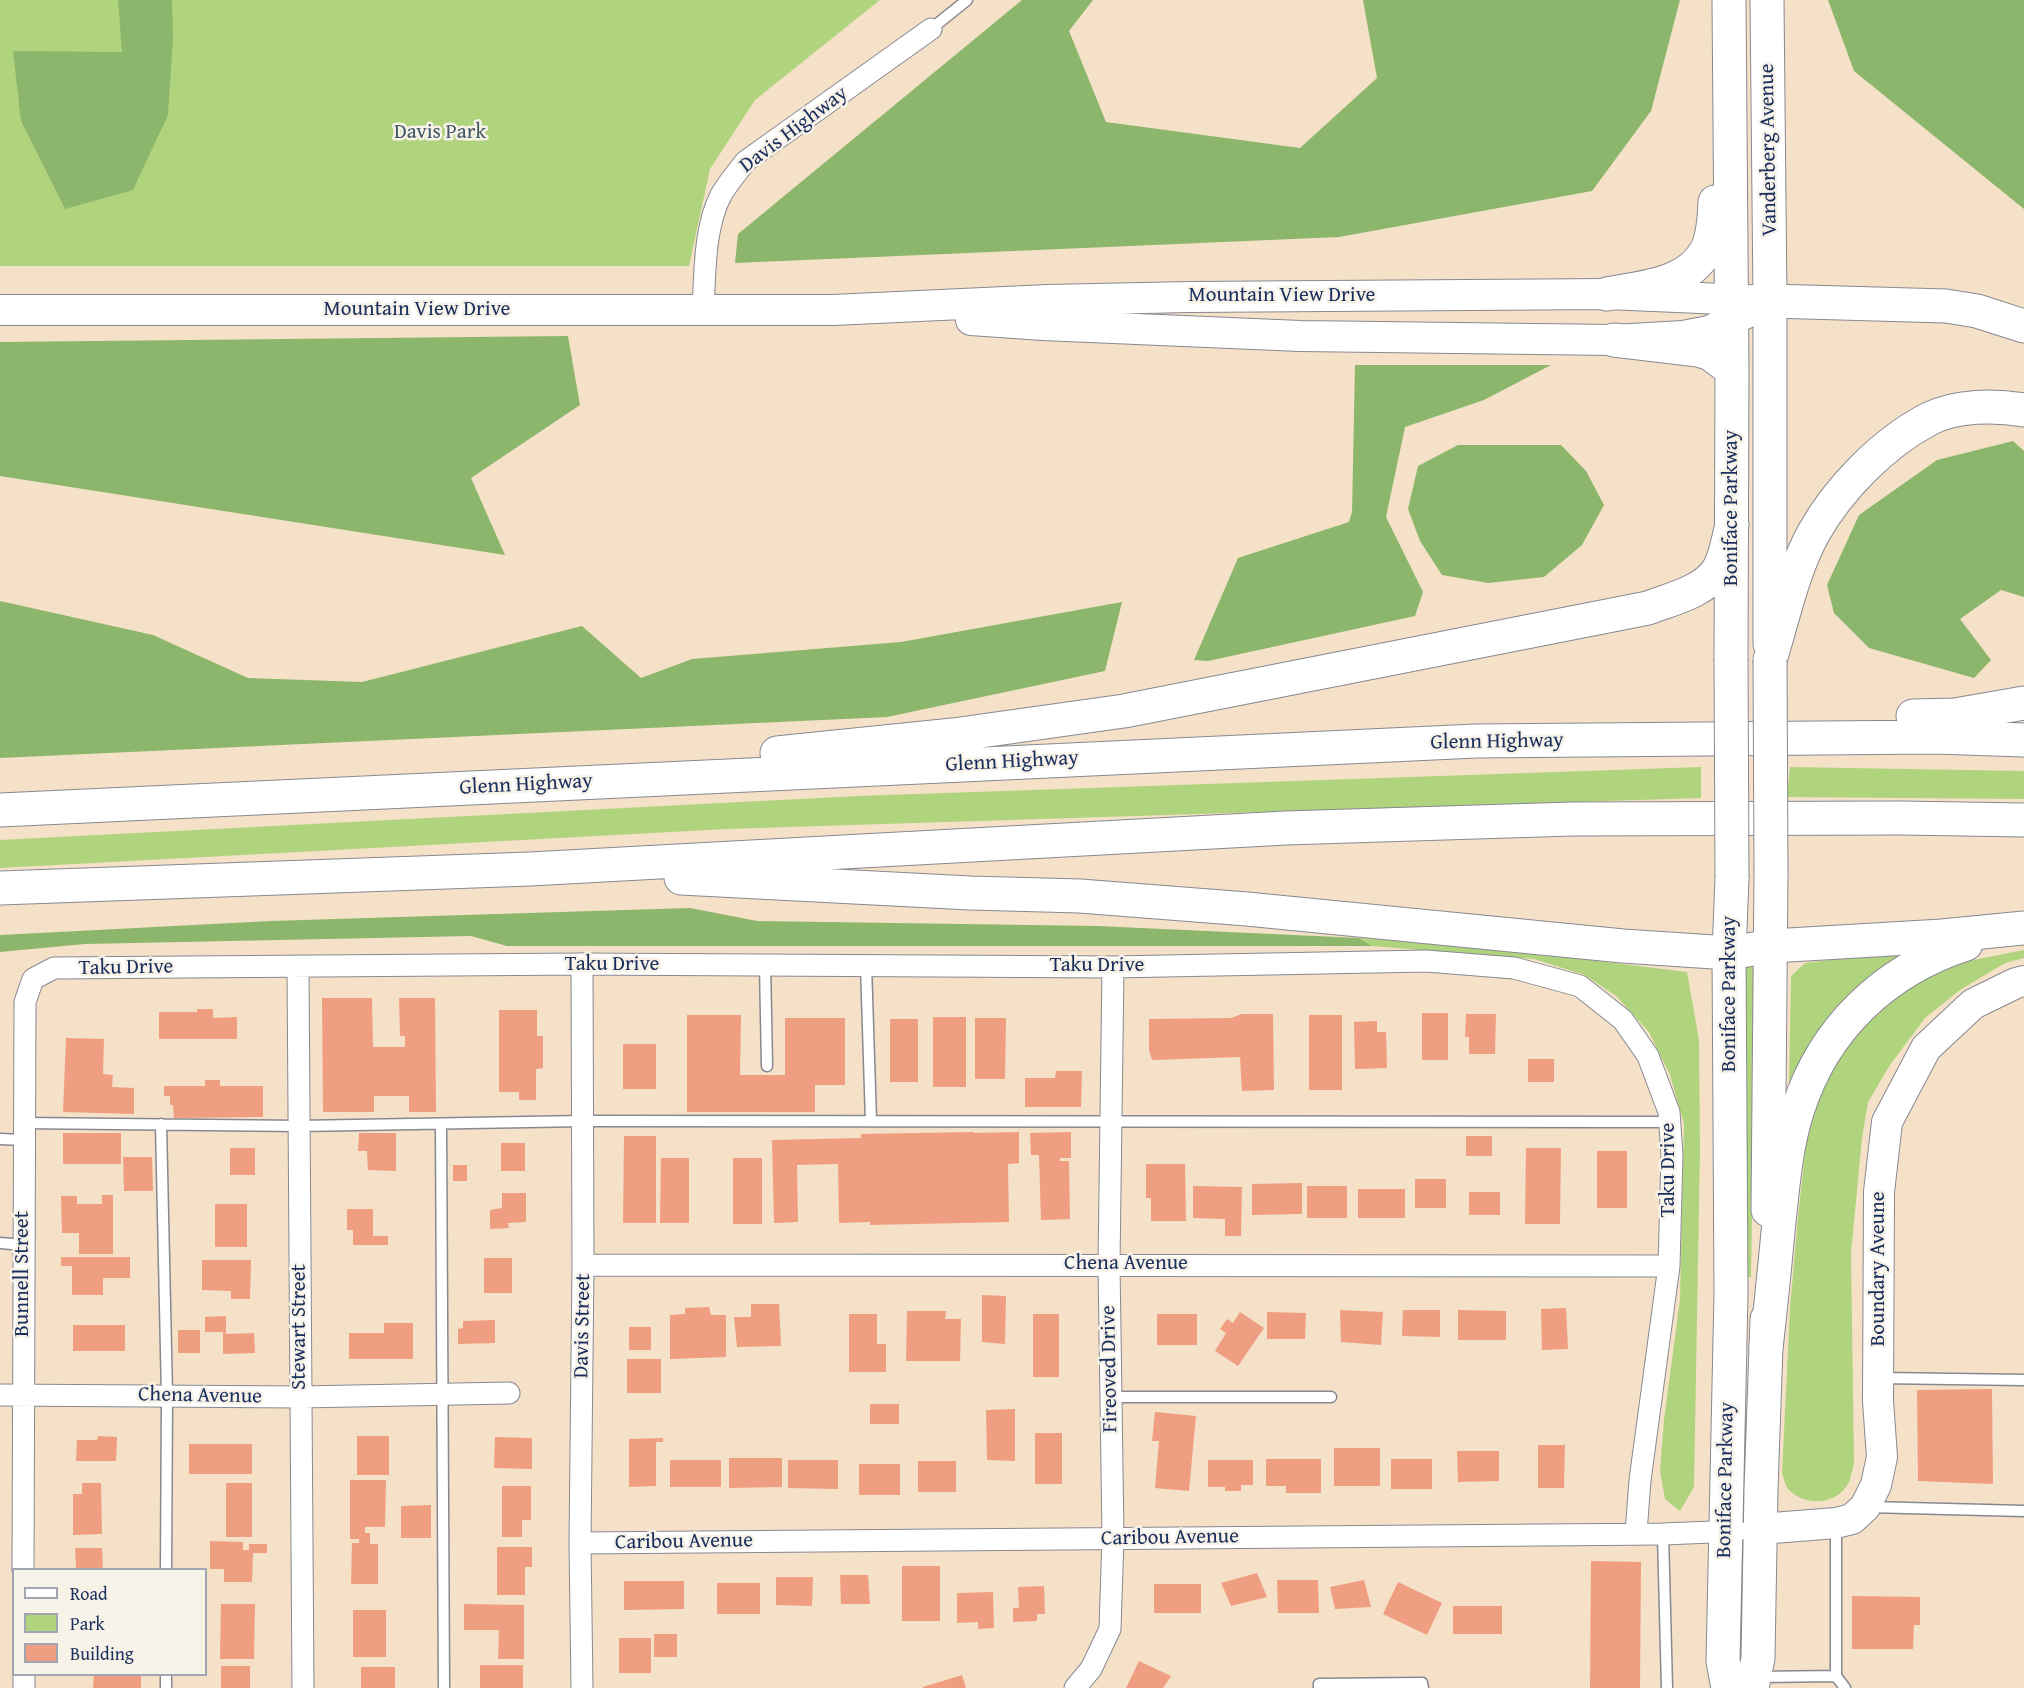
<!DOCTYPE html>
<style>
body{margin:0}
#map{position:relative;width:2024px;height:1688px;overflow:hidden;background:#f4e1c7;font-family:"Gentium Book Plus",serif}
canvas{display:block}
.legend{position:absolute;left:12px;top:1568px;width:195px;height:108px;box-sizing:border-box;background:#f7f3e8;border:2px solid #9fa5b1;margin:0;padding:8px 10px;list-style:none;font-size:18px;color:#1b2f5e}
.legend li{display:flex;align-items:center;gap:12px;height:30px}
.legend b{width:30px;border:2px solid #9fa5b1}
</style>
<div id="map">
<canvas width="2024" height="1688"></canvas>
<ul class="legend">
<li><b style="height:8px;background:#fff"></b>Road</li>
<li><b style="height:16px;background:#b0d47d"></b>Park</li>
<li><b style="height:16px;background:#f09e81"></b>Building</li>
</ul>
</div>
<script>
const c = document.querySelector('canvas').getContext('2d');
c.lineJoin = 'round';
function fillPath(path, color) {
  c.fillStyle = color;
  c.fill(path, 'evenodd');
}
function strokePath(path, color, width, dash) {
  c.strokeStyle = color;
  c.lineWidth = width;
  c.lineCap = dash ? 'butt' : 'round';
  c.setLineDash(dash || []);
  c.stroke(path);
}
function write(font, color, halo, rows, align = 'center') {
  c.font = font + ' "Gentium Book Plus",serif';
  c.lineWidth = 5;
  c.setLineDash([]);
  c.textBaseline = 'middle';
  c.strokeStyle = halo;
  c.fillStyle = color;
  for (const [text, x, y, turn = 0] of rows) {
    c.save();
    c.translate(x, y);
    c.rotate((+turn || 0) * Math.PI / 180);
    c.textAlign = isNaN(turn) ? turn : align;
    if (halo) c.strokeText(text, 0, 0);
    c.fillText(text, 0, 0);
    c.restore();
  }
}
const green = new Path2D(`
 M0,0H880L755,100L710,169L689,266H0Z
 M1701,767V798L727,829L0,868V840L858,796Z
 M1790,767L2024,771V799L1787,797Z
 M1359,938L1467,945L1687,972L1699,1040L1700,1149L1694,1487L1680,1511L1665,1499L1660,1472L1664,1420L1680,1299L1684,1124L1670,1075L1649,1032L1616,996L1585,975L1534,959L1372,946Z
 M2024,950V958L2005,963L1960,990L1925,1018L1890,1065L1868,1102L1862,1138L1851,1253L1854,1464C1852,1470 1851,1477 1849,1482C1838,1505 1806,1507 1789,1490C1785,1486 1784,1478 1782,1473L1790,1308L1798,1217L1807,1134L1820,1097L1845,1043L1897,992L1953,964Z
 M1902,951L1903,957L1796,1083L1789,1082L1791,976L1805,963Z
 M1750,966L1756,970L1751,1277H1746V968Z`);
const forest = new Path2D(`
 M118,0H172L173,38L168,115L133,190L65,209L21,121L13,51L122,52Z
 M1022,0H1093L1069,31L1106,122L1300,148L1377,78L1363,0H1680L1651,111L1592,191L1339,237L735,263L738,234Z
 M1828,0H2024V209L1854,71Z
 M568,336L580,405L471,478L505,555L0,476V342Z
 M1355,365H1551L1484,400L1405,427L1386,517L1423,592L1415,616L1208,661L1194,660L1238,558L1349,522L1352,512Z
 M2013,441L2024,451V597L2001,590L1960,619L1991,660L1974,678L1869,648L1834,613L1827,585L1859,515L1937,460Z
 M1458,445H1561L1586,471L1604,505L1582,545L1544,577L1488,583L1442,575L1420,541L1408,509L1418,466Z
 M0,601L153,635L248,678L362,682L582,626L641,678L692,659L901,642L1122,602L1105,671L887,717L0,758Z
 M690,908L757,921L1097,926L1359,938L1372,946H507L471,936L85,944L0,952V935L271,921Z`);
const building = new Path2D(`
 M322,998H372L373,1047H405V1036H400L399,998H435L436,1112H409V1096H374V1112H323Z
 M197,1009H213V1018L237,1017V1039H159V1012H197Z
 M499,1010H537V1036H543V1068L536,1069V1100H519V1092H499Z
 M1422,1013H1448V1060H1422Z
 M1242,1014H1273L1274,1090L1242,1091L1240,1057L1152,1060L1149,1050V1019L1231,1018Z
 M1466,1014H1496L1495,1054H1469V1037H1465Z
 M687,1015H741L740,1075H785V1018H845V1085H815V1112H687Z
 M1309,1015H1342V1090H1309Z
 M933,1017H966V1087H933Z
 M975,1018H1006L1005,1079H975Z
 M890,1019H918V1082H890Z
 M1377,1021V1032H1386L1387,1068L1355,1069L1354,1022Z
 M66,1038L104,1039L103,1074L113,1075L112,1087L134,1088V1114L63,1112Z
 M623,1044H656V1089H623Z
 M1528,1059H1554V1082H1528Z
 M1056,1071H1082L1081,1107H1025V1078H1055Z
 M205,1080H220V1086H263V1117L174,1118L173,1105H170V1096H164V1086H205Z
 M973,1132L974,1133L1019,1132V1163L1008,1164L1009,1222L870,1225V1222L839,1223L838,1164L797,1165L798,1222L774,1223L772,1140L861,1138V1134Z
 M1071,1132V1158H1060V1161H1069L1070,1219L1041,1220L1039,1155H1031L1030,1133Z
 M63,1133H121V1164H63Z
 M359,1133H396V1171L368,1170L367,1151H358Z
 M624,1136H656V1223H623Z
 M1466,1136H1492V1156H1466Z
 M501,1143H525V1171H501Z
 M230,1148H255V1175H230Z
 M1526,1148H1561L1560,1224H1525Z
 M1597,1151H1627V1208H1597Z
 M123,1157H152L153,1191H124Z
 M661,1158H689V1223H660Z
 M733,1158H762V1224H733Z
 M1146,1164H1185L1186,1221H1151V1198H1146Z
 M453,1165H467V1181H453Z
 M1415,1179H1446V1208H1415Z
 M1302,1183V1214L1252,1215V1184Z
 M1193,1186L1242,1187L1241,1236H1225V1219L1193,1218Z
 M1307,1186H1347V1218H1307Z
 M1358,1189H1405V1218H1358Z
 M1469,1192H1500V1215H1469Z
 M502,1193H526V1222L508,1223L509,1228L490,1229V1210L502,1208Z
 M102,1195H113V1254H79V1233H62L61,1196H77V1204H102Z
 M215,1204H247V1247H215Z
 M347,1209H373V1236H388V1245H353V1230H347Z
 M61,1257H130V1278H103V1295H72V1266H61Z
 M484,1258H512V1293H484Z
 M202,1260H251L250,1299H231V1291L202,1290Z
 M982,1295L1006,1296L1005,1344L982,1342Z
 M751,1304H779L781,1346L737,1347L734,1317H751Z
 M709,1307L711,1315H726V1357L670,1359V1315L685,1314V1308Z
 M1566,1308L1568,1349L1542,1350L1541,1309Z
 M1340,1310L1383,1312L1381,1345L1341,1342Z
 M1403,1310H1440V1337L1402,1336Z
 M1458,1310L1506,1311V1340H1458Z
 M907,1311H946L945,1319H961L960,1361H906Z
 M1240,1312L1264,1328L1238,1366L1215,1351L1226,1333L1220,1329L1227,1319L1233,1323Z
 M1267,1312L1306,1313L1305,1339H1267Z
 M849,1314H877V1344H886V1372H849Z
 M1033,1314H1059V1377H1033Z
 M1157,1314H1197V1345H1157Z
 M226,1316V1334L254,1333L255,1353L223,1354V1332H205V1317Z
 M495,1320V1343L458,1344V1329L463,1328V1321Z
 M384,1323H413V1359H349V1333H384Z
 M73,1325H125V1351H73Z
 M629,1327H651V1350H629Z
 M178,1330H200V1353H178Z
 M627,1359H661V1393H627Z
 M1992,1389L1993,1484L1918,1481L1917,1390Z
 M870,1404H899V1424H870Z
 M1015,1409V1461L987,1460L986,1410Z
 M1155,1412L1196,1416L1189,1491L1155,1488L1159,1441H1152Z
 M1035,1433H1062V1484H1035Z
 M98,1436L117,1437L116,1461H76L77,1440H97Z
 M357,1436H389V1475H357Z
 M495,1437L532,1438V1469L494,1468Z
 M663,1438V1442H656V1486L629,1487V1439Z
 M189,1444H252V1474H189Z
 M1538,1445H1565L1564,1488H1538Z
 M1334,1448H1380V1486H1334Z
 M1457,1451H1499V1481L1458,1482Z
 M729,1458H782V1487L729,1488Z
 M1266,1459H1321V1493H1286V1486H1266Z
 M1391,1459H1432V1489H1391Z
 M670,1460H721V1487H670Z
 M788,1460H838V1489L788,1488Z
 M1208,1460H1253V1485H1241V1491H1225V1487H1208Z
 M918,1461H956V1492H918Z
 M859,1464H900V1495H859Z
 M350,1480H386L385,1527H365V1533H370V1544H378V1584H351L352,1543H359V1539H350Z
 M82,1483H101L102,1534L73,1535V1494H82Z
 M226,1483H252V1537H226Z
 M502,1486H531V1520H522V1537H502Z
 M431,1505V1538H401V1506Z
 M210,1541L243,1542V1550H249V1544H267V1553H253L252,1582H224V1569H210Z
 M497,1547H532V1567H525V1595H497Z
 M75,1548H102L103,1570H76Z
 M1591,1561L1641,1562L1640,1688H1590Z
 M902,1566H940V1621H902Z
 M1257,1573L1267,1597L1231,1606L1221,1583Z
 M840,1575H868L870,1604H841Z
 M776,1577H813L812,1606L776,1605Z
 M1277,1580H1318L1319,1613H1278Z
 M1364,1580L1371,1607L1335,1609L1330,1587Z
 M624,1581H684V1609L624,1610Z
 M1398,1582L1442,1603L1427,1635L1383,1614Z
 M717,1583H760V1614H717Z
 M1154,1584H1201V1613H1154Z
 M1044,1586L1045,1614H1037V1621L1013,1622V1608H1019L1018,1587Z
 M993,1592L994,1628L978,1629V1622L957,1623V1593Z
 M1852,1596L1920,1597V1625H1914L1913,1649H1852Z
 M221,1604H255L254,1659H220Z
 M464,1604L524,1605V1659H498L499,1630H464Z
 M1453,1606H1502V1634H1453Z
 M353,1610H386V1657H353Z
 M654,1634H677V1657H654Z
 M619,1638H651V1673H619Z
 M1139,1661L1171,1676L1163,1688H1126Z
 M480,1665H523V1688H480Z
 M221,1666H250V1688H221Z
 M361,1667H395V1688H361Z
 M94,1674H141V1688H93Z
 M962,1675L966,1688H923V1687Z`);
const lane = new Path2D(`
 M931,29L967,0
 M765,965L767,1066
 M866,965L871,1121
 M24,1123L299,1126L583,1121L1670,1122
 M161,1124L167,1396L166,1570
 M441,1125L444,1688
 M0,1139L24,1140
 M0,1243L23,1245
 M1879,1378L2024,1380
 M1111,1397H1331
 M1868,1507L2024,1511
 M1663,1534L1667,1688
 M1836,1676V1524
 M1758,1677L1836,1676L1845,1688
 M166,1688V1674
 M1319,1688V1684L1422,1683L1423,1688`);
const street = new Path2D(`
 M703,310C705,275 704,227 721,195C728,183 737,172 746,161L931,29
 M298,966L303,1688
 M583,1265L1669,1266
 M0,1395L301,1397L509,1393
 M580,1543L1663,1534L1737,1531
 M23,1570L25,1002L33,979L54,968L582,964L1113,967L1426,961L1514,968L1580,986L1623,1020L1648,1056L1669,1112L1672,1155L1669,1266L1640,1480L1636,1533
 M24,1674V1688
 M582,1688L580,1543L583,1265L582,964
 M1075,1688L1091,1669L1110,1629L1113,1538L1109,1264L1113,967`);
const secondary = new Path2D(`
 M0,310H833L1048,300L1190,297L1607,294L1770,301
 M971,320L1043,325L1300,336L1614,340L1683,336L1709,331L1751,311
 M1760,1529L1836,1523L1852,1519L1865,1507L1876,1485L1882,1457L1878,1401L1879,1192L1887,1122L1926,1048L1973,1004L2016,983L2024,981`);
const primary = new Path2D(`
 M1729,0L1732,370L1731,658
 M1767,0L1770,301V644
 M1607,294C1643,287 1689,285 1707,249C1714,235 1714,217 1715,202
 M1614,340L1698,350L1709,353L1732,370
 M1768,1210L1771,873
 M1728,1688L1723,1661L1731,1294L1729,953L1732,878
 M1752,1688L1758,1658L1761,1489L1767,1319`);
const highway = new Path2D(`
 M1770,301L1946,306L1977,311L2024,326
 M1770,660C1783,619 1792,573 1813,534C1838,489 1883,443 1929,419C1956,405 1995,405 2024,410
 M1913,716L1955,715L2024,703
 M777,753L953,735L1124,711L1648,608C1671,599 1704,592 1718,570C1726,557 1728,539 1732,525
 M0,810L1476,741L1935,737L2024,740
 M681,878L970,893L1080,896L1247,909L1623,946L1729,953L1772,946L1942,936L2024,928
 M0,888L530,869L1286,828L1572,819L1901,818L2024,820
 M1766,1348C1771,1306 1775,1264 1779,1222C1783,1185 1786,1145 1798,1109C1824,1028 1885,970 1966,944`);
const primaryBridge = new Path2D(`
 M1731,658L1732,878
 M1770,660L1771,873`);
const streetNames = [
 ["Davis Highway",794,130,-37],
 ["Vanderberg Avenue",1769,150,-91],
 ["Mountain View Drive",1282,296],
 ["Mountain View Drive",417,310],
 ["Boniface Parkway",1732,508,-90],
 ["Glenn Highway",1497,742,-1],
 ["Glenn Highway",1012,762,-3],
 ["Glenn Highway",526,785,-3],
 ["Taku Drive",612,965],
 ["Taku Drive",1097,966],
 ["Taku Drive",126,968,-1],
 ["Boniface Parkway",1730,994,-90],
 ["Taku Drive",1669,1170,-90],
 ["Chena Avenue",1126,1264],
 ["Boundary Aveune",1879,1269,-90],
 ["Bunnell Street",23,1274,-90],
 ["Davis Street",583,1326,-89],
 ["Stewart Street",300,1327,-90],
 ["Fireoved Drive",1110,1369,-91],
 ["Chena Avenue",200,1396,1],
 ["Boniface Parkway",1726,1480,-89],
 ["Caribou Avenue",1170,1538,-1],
 ["Caribou Avenue",684,1542,-1]
];
const parkNames = [
 ["Davis Park",440,133]
];
fillPath(green, '#b0d47d');
fillPath(forest, '#8cb66c');
fillPath(building, '#f09e81');
strokePath(lane, '#888892', 13);
strokePath(street, '#888892', 23);
strokePath(secondary, '#888892', 32);
strokePath(primary, '#888892', 35);
strokePath(highway, '#888892', 35);
strokePath(lane, '#fff', 10);
strokePath(street, '#fff', 21);
strokePath(secondary, '#fff', 30);
strokePath(primary, '#fff', 33);
strokePath(highway, '#fff', 33);
strokePath(primaryBridge, '#888892', 35, []);
strokePath(primaryBridge, '#fff', 33);
write('21px', '#1b2f5e', '#f7f3e8', streetNames);
write('21px', '#405866', '#f7f3e8', parkNames);
</script>
